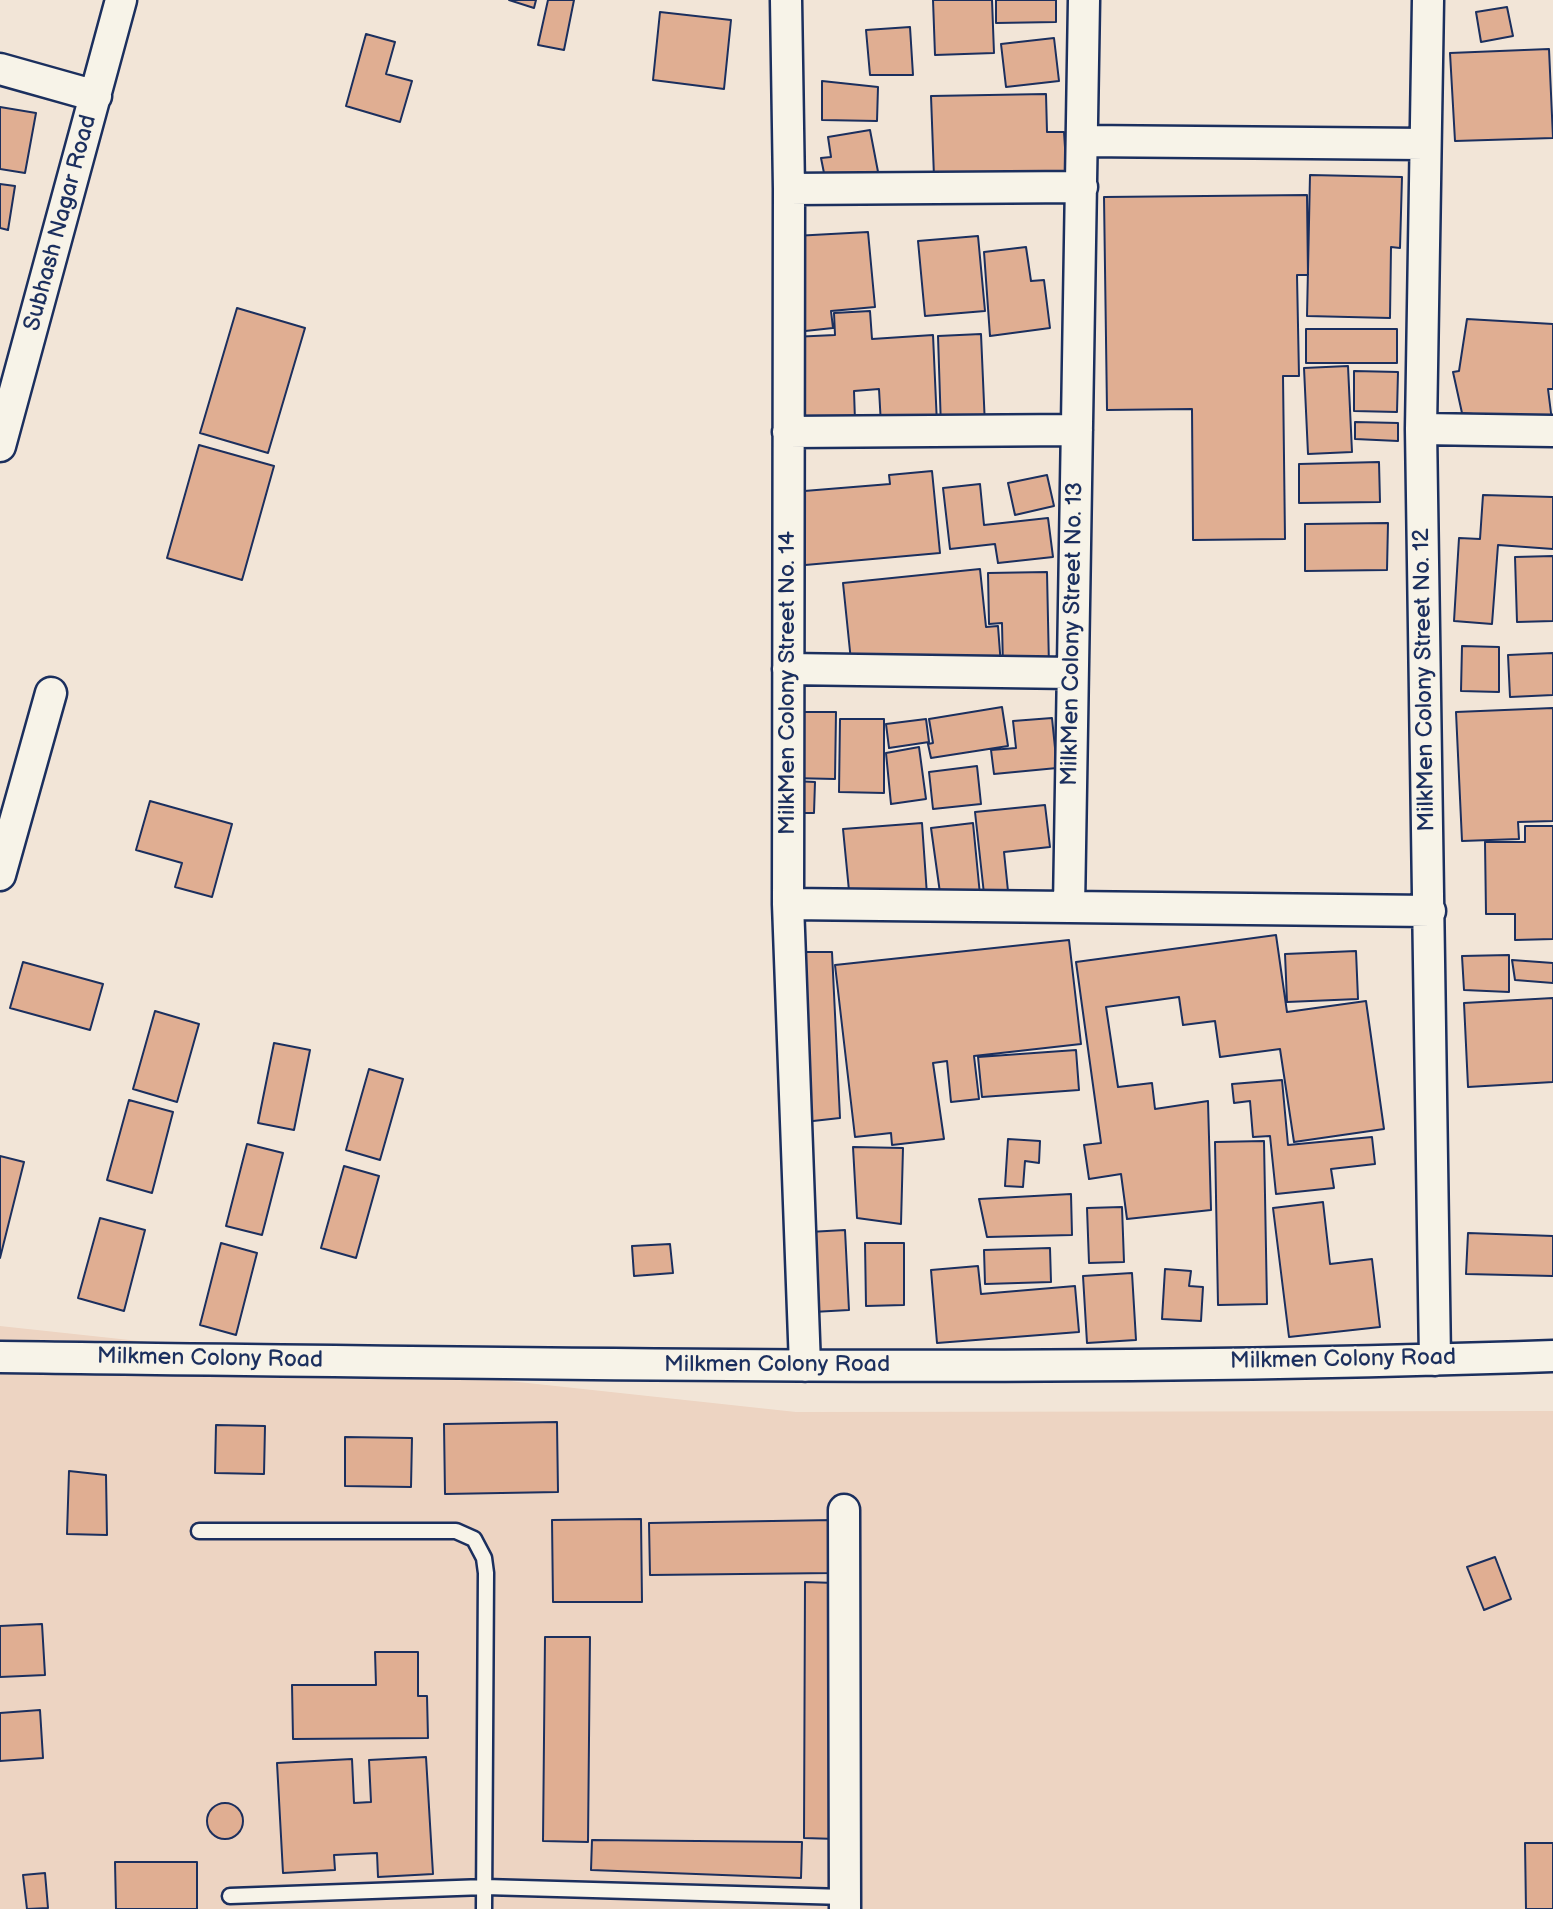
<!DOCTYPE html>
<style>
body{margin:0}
canvas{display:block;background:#f2e5d7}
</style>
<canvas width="1553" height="1909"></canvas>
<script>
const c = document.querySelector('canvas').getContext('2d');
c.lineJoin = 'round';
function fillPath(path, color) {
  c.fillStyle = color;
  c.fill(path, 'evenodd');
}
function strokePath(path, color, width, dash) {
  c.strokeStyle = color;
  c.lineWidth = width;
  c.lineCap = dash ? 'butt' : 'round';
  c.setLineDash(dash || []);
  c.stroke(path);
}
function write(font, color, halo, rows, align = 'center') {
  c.font = font + ' "Balsamiq Sans",sans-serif';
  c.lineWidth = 5;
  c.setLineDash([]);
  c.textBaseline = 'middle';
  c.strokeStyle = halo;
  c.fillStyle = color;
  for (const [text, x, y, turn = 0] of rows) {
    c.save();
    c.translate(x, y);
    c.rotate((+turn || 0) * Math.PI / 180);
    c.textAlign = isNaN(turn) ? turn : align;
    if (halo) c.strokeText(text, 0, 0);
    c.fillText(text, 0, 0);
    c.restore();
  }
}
const built = new Path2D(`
 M0,1326L796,1412L1553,1411V1909H0Z`);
const building = new Path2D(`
 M509,0H536L534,8Z
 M548,0H574L564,50L538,45Z
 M933,0H992L994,53L935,55Z
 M996,0H1056V22L996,23Z
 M1507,7L1513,36L1481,42L1476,12Z
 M660,12L731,20L724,89L653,80Z
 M910,27L913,75H870L866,30Z
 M366,34L395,42L386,74L412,81L400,122L346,106Z
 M1054,38L1059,81L1006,87L1001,44Z
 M1549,49L1553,138L1455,141L1450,53Z
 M822,81L878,87L877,121L822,120Z
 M1046,94L1047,132H1064L1067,178L934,177L931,96Z
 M0,107L36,113L25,173L0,169Z
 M870,130L879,177L825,178L821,158L831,157L828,137Z
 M1310,175L1402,177L1400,248L1391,247L1390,318L1307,316Z
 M0,184L15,186L8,230L0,228Z
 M1307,195L1308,275H1297L1299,376H1283L1285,539L1193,540L1192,409L1107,410L1104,197Z
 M868,232L875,307L831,311L833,328L796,332L794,236Z
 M978,236L985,311L925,316L918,241Z
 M1026,247L1031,281L1044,280L1050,328L990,336L984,252Z
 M237,308L305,328L268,453L200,433Z
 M870,311L872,339L933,335L937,424L881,425L879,389L854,391L855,421L798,424L792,337L835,335L834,313Z
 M1467,319L1553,324V389H1548L1552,421L1462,413L1453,372L1459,371Z
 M1306,329H1397V363H1306Z
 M981,334L985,426L941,428L938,336Z
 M1348,366L1352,452L1308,454L1304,368Z
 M1354,371L1398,372L1397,412L1354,411Z
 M1355,422L1398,423V441L1355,439Z
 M199,445L274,466L242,580L167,558Z
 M1379,462L1380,502L1299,503V464Z
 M932,471L940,553L794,566L792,492L890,484L889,475Z
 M1047,475L1054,506L1015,515L1008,483Z
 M980,484L984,525L1048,518L1053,557L998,563L995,544L950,549L943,488Z
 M1483,495L1553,497V549L1498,545L1492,624L1454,621L1459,538L1480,539Z
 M1388,523L1387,570L1305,571V524Z
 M1553,556V621L1517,622L1515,557Z
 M980,569L986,627L998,626L1001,666L851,661L843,583Z
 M1047,572L1049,667L1003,668L1002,623L989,624L988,573Z
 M1462,646L1499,647V692L1461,691Z
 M1553,653V695L1510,697L1508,655Z
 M1002,707L1008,746L931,758L928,744L933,743L929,719Z
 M1553,708V821L1518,822L1519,839L1462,841L1456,712Z
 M792,712H836L835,779L791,778Z
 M1052,718L1057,768L994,774L991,750L1016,748L1013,721Z
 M840,719H884V793L839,792Z
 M926,719L929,742L889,748L886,724Z
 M919,747L926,799L891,804L886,753Z
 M977,766L981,804L933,809L929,772Z
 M793,781L815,782L814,813H793Z
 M150,801L232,824L212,897L175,887L182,863L136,850Z
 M1045,805L1050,847L1004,852L1009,901L985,903L975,812Z
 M922,823L927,895L850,901L843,829Z
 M973,823L980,895L941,900L931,828Z
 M1525,826H1553V939L1515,940V914H1486L1485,842H1525Z
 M1276,935L1287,1012L1366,1001L1384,1129L1294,1142L1280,1049L1220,1057L1215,1021L1183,1025L1179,997L1106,1007L1118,1087L1152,1083L1155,1109L1208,1101L1211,1210L1127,1219L1121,1174L1089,1179L1084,1145L1101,1143L1076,962Z
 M1069,940L1081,1044L974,1056L979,1099L951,1102L947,1061L933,1063L944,1139L892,1145L891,1133L855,1137L835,965Z
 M1356,951L1358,999L1287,1002L1285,954Z
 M796,952H832L840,1118L804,1122Z
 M1509,955V992L1464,990L1462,956Z
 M1512,960L1553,963V983L1515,980Z
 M23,962L103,984L90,1030L10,1008Z
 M1553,998V1082L1468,1087L1464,1003Z
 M155,1011L199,1024L177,1102L133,1089Z
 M274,1043L310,1050L294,1130L258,1123Z
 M1076,1050L1079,1090L982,1097L978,1057Z
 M369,1069L403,1079L380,1160L346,1150Z
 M1282,1080L1288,1145L1372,1137L1375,1164L1331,1169L1334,1188L1276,1194L1270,1136L1253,1137L1250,1101L1234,1103L1232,1084Z
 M129,1100L173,1112L152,1193L107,1180Z
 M1008,1139L1040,1141L1039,1163L1025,1161L1023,1187L1005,1186Z
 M1264,1141L1267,1304L1218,1305L1215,1142Z
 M247,1144L283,1153L262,1235L226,1226Z
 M853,1147L903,1148L901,1224L857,1218Z
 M0,1156L24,1162L0,1258Z
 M344,1166L379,1176L356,1258L321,1248Z
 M1071,1194L1072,1235L987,1237L979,1199Z
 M1323,1202L1330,1264L1372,1259L1380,1327L1289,1337L1273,1208Z
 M1122,1207L1124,1262L1089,1263L1087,1208Z
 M100,1218L145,1230L124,1311L78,1298Z
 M845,1230L849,1310L813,1312L809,1232Z
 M1468,1233L1553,1236V1276L1466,1274Z
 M221,1243L257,1253L236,1335L200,1325Z
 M865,1243H904V1305L866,1306Z
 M670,1244L673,1273L634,1276L632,1246Z
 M1050,1248L1051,1282L985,1284L984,1250Z
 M978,1266L981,1294L1075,1286L1079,1332L937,1343L931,1270Z
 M1165,1269L1191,1271L1189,1286L1203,1287L1201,1321L1162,1319Z
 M1132,1273L1136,1340L1087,1343L1083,1276Z
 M557,1422L558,1492L445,1494L444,1424Z
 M216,1425L265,1426L264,1474L215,1473Z
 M345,1437L412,1438L411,1487L345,1486Z
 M69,1471L106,1475L107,1535L67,1534Z
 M641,1519L642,1602H553L552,1520Z
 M834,1520V1573L650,1575L649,1523Z
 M1495,1557L1511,1599L1484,1610L1467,1567Z
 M805,1582L835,1583L837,1839L804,1838Z
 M42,1624L45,1675L0,1677V1626Z
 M545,1637H590L588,1842L543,1841Z
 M375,1652H418V1696H427L428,1738L293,1739L292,1685H376Z
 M40,1710L43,1758L0,1761V1713Z
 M426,1757L433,1874L378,1877L377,1853L334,1855L335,1870L283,1873L277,1763L352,1759L354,1803L371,1802L369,1760Z
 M207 1821a18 18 0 1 1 36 0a18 18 0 1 1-36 0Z
 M592,1840L802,1842L801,1878L591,1870Z
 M1525,1843H1553V1909H1526Z
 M115,1862H197V1909H116Z
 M45,1873L48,1908L27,1909L23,1875Z`);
const lane = new Path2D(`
 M199,1531H456L474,1539L484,1558L486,1573L484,1909
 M230,1896L485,1887L845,1897`);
const street = new Path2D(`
 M786,0L789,189L788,904L805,1366
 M1084,0L1069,907L1430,911
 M1428,0L1421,429L1435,1360
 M0,69L96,96
 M1083,141L1424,144
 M789,189L1082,187
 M1421,429L1553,431
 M788,432L1077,430
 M0,446L121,0
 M788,669L1072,673
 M0,875L51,693
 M788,904L1069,907
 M0,1357C517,1363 1036,1374 1553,1356
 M844,1510L845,1909`);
const streetNames = [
 ["Subhash Nagar Road",61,223,-75],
 ["MilkMen Colony Street No. 13",1073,634,-89],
 ["MilkMen Colony Street No. 12",1425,680,-91],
 ["MilkMen Colony Street No. 14",788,683,-90],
 ["Milkmen Colony Road",210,1359,1],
 ["Milkmen Colony Road",1343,1360,-1],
 ["Milkmen Colony Road",777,1365]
];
fillPath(built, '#edd4c2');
fillPath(building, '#e0ae92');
strokePath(building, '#1b2f5e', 2);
strokePath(lane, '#1b2f5e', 19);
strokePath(street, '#1b2f5e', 35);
strokePath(lane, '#f7f3e8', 14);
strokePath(street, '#f7f3e8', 30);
write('23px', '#1b2f5e', '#f7f3e8', streetNames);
</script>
